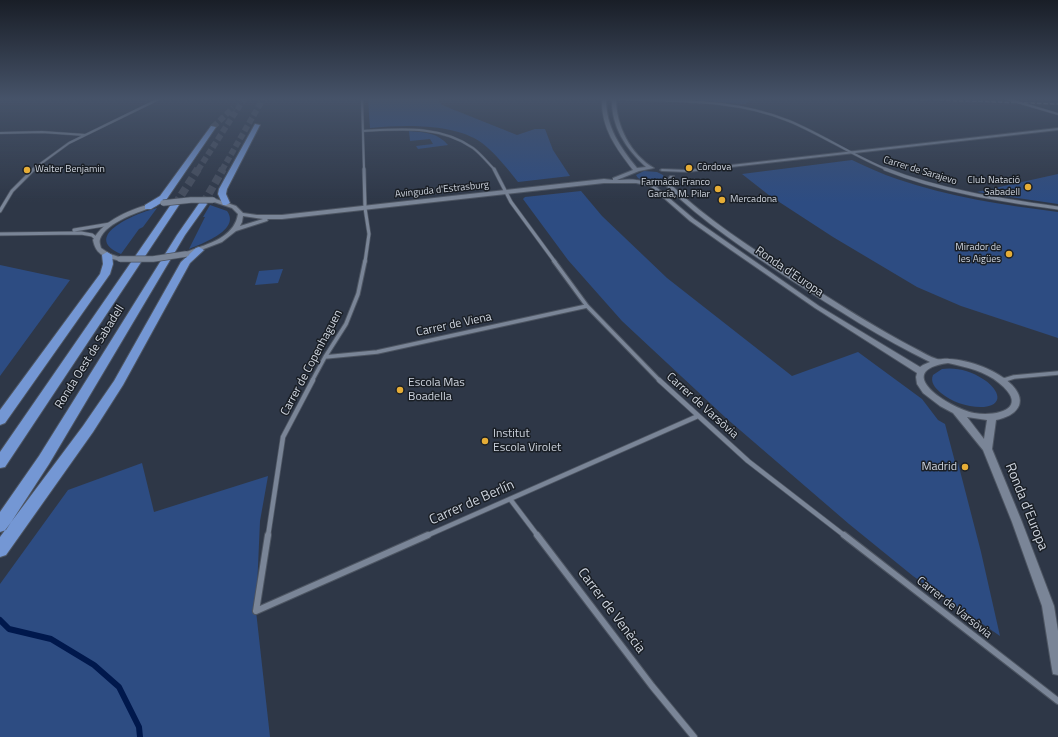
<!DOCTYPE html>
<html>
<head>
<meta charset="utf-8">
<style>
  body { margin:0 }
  canvas { display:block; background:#2e3747 }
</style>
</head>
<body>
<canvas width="1058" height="737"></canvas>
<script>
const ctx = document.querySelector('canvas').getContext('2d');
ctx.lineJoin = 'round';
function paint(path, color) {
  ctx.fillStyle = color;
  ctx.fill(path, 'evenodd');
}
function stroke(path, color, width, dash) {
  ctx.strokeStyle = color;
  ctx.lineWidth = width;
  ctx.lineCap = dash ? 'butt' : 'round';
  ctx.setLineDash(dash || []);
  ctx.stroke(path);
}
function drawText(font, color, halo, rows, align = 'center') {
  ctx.font = font + ' "Titillium Web",sans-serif';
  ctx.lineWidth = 3;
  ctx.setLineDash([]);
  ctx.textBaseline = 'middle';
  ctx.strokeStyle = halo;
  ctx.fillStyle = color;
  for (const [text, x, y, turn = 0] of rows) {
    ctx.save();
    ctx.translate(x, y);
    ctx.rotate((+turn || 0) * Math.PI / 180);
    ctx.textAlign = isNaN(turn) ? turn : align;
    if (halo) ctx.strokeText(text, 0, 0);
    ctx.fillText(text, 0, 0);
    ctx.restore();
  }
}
paint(new Path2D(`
  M368 99H438L442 105 517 135 535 129H545L553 150 570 176 518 182C507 168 496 154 482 143 454 123 403 125 370 128Z
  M672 99H752L745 104Z
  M409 131C425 132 438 133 448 145L418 149 416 146 433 144 430 139 410 141Z
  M852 160C867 167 882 174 897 179 949 197 1004 205 1058 212V338L961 306 917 287 833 237 770 196 742 174Z
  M644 171 657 172 663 175 664 178C657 184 646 182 638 178L636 175Z
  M1058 174V204L977 192Z
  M581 191 602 216 667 278 792 376 858 352 922 399 938 420 945 424 955 462 958 463 981 552 1000 636 913 576 849 524 726 418 622 321 568 260 523 199 525 197Z
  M210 205 227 211C241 230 201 244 189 249L205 217H203Z
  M157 208 143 227 139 229 121 254C79 236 139 212 157 208Z
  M0 265 70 280 0 376Z
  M283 269 278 283 255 285 259 271Z
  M942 369C956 367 971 371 983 379 995 386 1008 404 984 407 969 408 952 402 941 393 935 388 930 382 933 375Z
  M142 463 154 512 268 476 260 521 256 611 270 737H0V584L68 490Z`), '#2d4c82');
stroke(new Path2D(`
  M0 620 9 629 51 639 94 665 119 687 139 727 140 737`), '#00184c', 6);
stroke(new Path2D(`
  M213 127 233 108
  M198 170 244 99
  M222 170 263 99`), '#464e5e', 6, [6, 3]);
stroke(new Path2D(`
  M203 204 223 169
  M175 205 198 169`), '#464e5e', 8, [8, 4]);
const streetFar4 = new Path2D(`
  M362 99 364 170
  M620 99C676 101 736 99 789 121 823 135 853 156 888 170
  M1007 99 1058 114
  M363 131C401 129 440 125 473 148 481 154 488 163 495 170
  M0 133 42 132 85 135
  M32 170 69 143 159 99`);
const streetFar3 = new Path2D(`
  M364 169 365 208 369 234 365 262
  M494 169 511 202 555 262
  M885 169C940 191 1000 200 1058 208
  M0 211 12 191 34 169
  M74 230 110 224
  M0 234 81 233 92 235 97 239`);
const streetFar2 = new Path2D(`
  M554 261 587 306 660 381
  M325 357 377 352 587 306
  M312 381 325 357 346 324 358 294 365 261
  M1001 381 1014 377 1058 373`);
const streetFar1 = new Path2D(`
  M659 380 748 461 845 536
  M1001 381 1004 380
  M510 499 538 536
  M268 536 283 437 313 380
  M426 536 698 416`);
const street = new Path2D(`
  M537 535 652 686 694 737
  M844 535 1058 701
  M256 611 268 535
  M256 611 428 535`);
const secondary = new Path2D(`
  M602 99H606C606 127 620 147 637 168L646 167C626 149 611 126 612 99H616C616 126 631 155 654 168L639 171 617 180C624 180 630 179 636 180 647 181 663 189 670 176H674L673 181 669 183C707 220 752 248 796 277 836 302 875 328 918 350 924 353 930 357 937 359 940 360 945 358 949 359 970 360 997 370 1012 385 1029 403 1016 416 996 420L992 449 1022 522 1054 606 1058 631V675L1053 674 1052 669 1042 606 1012 522 983 450 953 413 940 406 923 393 917 384 916 377 917 373 815 308 731 250 690 221 650 186 636 183H604L282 219H267L268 220 267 221 236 231 222 242 188 255 186 256 183 254C187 251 192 250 197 248 215 242 235 234 238 214L232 208 211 201 210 200 213 198 236 206 243 213 257 215H282L604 179 613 180V178L633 170C616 148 601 128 602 99ZM663 185H665C703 222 747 251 791 280 836 309 881 338 930 362L923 365 920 367 819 306 694 219 656 187ZM243 216 263 219 240 226 242 222ZM948 363C966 367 985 371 999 383 1030 408 998 417 974 413 949 408 891 371 948 363ZM967 417 987 420 984 439Z
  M1058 128V130L687 172 662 171 660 170 662 169 687 170Z
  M154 203 157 205 156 206C141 211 106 222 100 239 99 242 100 244 101 248L110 254 122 258V260L120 261C106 257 96 256 93 240 104 219 132 209 154 203Z`);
const highway = new Path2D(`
  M255 124 260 125 227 189 226 194 230 203 226 205H223L218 194 219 189Z
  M211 126 216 127 166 200 151 209H145V205L160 196Z
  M200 202H206L207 204 185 235 49 464 6 530 0 532V512L39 456 177 235Z
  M172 203H175L179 205 5 467 0 468V452Z
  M199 247 204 250 190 263 123 385 93 432 6 555 0 557V537L83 426 114 381 181 262 196 248Z
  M107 252 112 255 113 264 110 274 5 423 0 425V410L100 274 103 264 102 255Z`);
stroke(streetFar4, '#4d5562', 3);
stroke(streetFar3, '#4d5562', 4.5);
stroke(streetFar2, '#4d5562', 5.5);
stroke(streetFar1, '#4d5562', 6);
stroke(street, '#4d5562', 8);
stroke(secondary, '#4d5562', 2);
stroke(highway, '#4d5562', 2);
stroke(streetFar4, '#7a8597', 2);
stroke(streetFar3, '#7a8597', 3);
stroke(streetFar2, '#7a8597', 3.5);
stroke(streetFar1, '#7a8597', 4.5);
stroke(street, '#7a8597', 6);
paint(secondary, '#7a8597');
paint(highway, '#7497d4');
stroke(new Path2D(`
  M907 99 1058 104`), '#7d8492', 1.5, [4.5, 2]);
const secondaryBridge = new Path2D(`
  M163 203 191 200H213
  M120 259H153L186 254`);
stroke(secondaryBridge, '#4d5562', 7, []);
stroke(secondaryBridge, '#7a8597', 5.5);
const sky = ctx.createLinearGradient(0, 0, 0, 202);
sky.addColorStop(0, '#191e27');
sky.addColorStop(0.49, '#465369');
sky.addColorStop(1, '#46536900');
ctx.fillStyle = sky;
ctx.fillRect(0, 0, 1058, 202);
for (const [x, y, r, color] of [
  [689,168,4,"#e6ad36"],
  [27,170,4,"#e6ad36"],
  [1028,187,4,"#e6ad36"],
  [718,189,4,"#e6ad36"],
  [722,200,4,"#e6ad36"],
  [1009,254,4,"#e6ad36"],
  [400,390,4,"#e6ad36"],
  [485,441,4,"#e6ad36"],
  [965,467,4,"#e6ad36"]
]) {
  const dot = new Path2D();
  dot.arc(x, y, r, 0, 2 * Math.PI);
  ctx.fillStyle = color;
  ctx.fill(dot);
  stroke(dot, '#1a1f26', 1.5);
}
drawText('10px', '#cdd3dd', '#1a1f26', [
  ["Còrdova",697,168],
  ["Walter Benjamin",35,170],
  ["Club Natació",1020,181,"right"],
  ["Sabadell",1020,193,"right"],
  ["Farmàcia Franco",710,183,"right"],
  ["García, M. Pilar",710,195,"right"],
  ["Mercadona",730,200],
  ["Mirador de",1001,248,"right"],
  ["les Aigües",1001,260,"right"]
], 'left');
drawText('10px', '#cdd3dd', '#1a1f26', [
  ["Carrer de Sarajevo",920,171,17],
  ["Avinguda d'Estrasburg",442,190,-6]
]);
drawText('12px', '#cdd3dd', '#1a1f26', [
  ["Ronda d'Europa",789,272,34],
  ["Carrer de Viena",454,325,-12],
  ["Ronda Oest de Sabadell",90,357,-58],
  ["Carrer de Copenhaguen",312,363,-62],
  ["Carrer de Varsòvia",702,406,42],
  ["Carrer de Varsòvia",954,608,38]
]);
drawText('12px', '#cdd3dd', '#1a1f26', [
  ["Escola Mas",408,383],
  ["Boadella",408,397],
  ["Institut",493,434],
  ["Escola Virolet",493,448],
  ["Madrid",957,467,"right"]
], 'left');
drawText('14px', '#cdd3dd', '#1a1f26', [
  ["Carrer de Berlín",472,503,-24],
  ["Ronda d'Europa",1026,507,68],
  ["Carrer de Venècia",611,611,53]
]);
</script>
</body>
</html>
